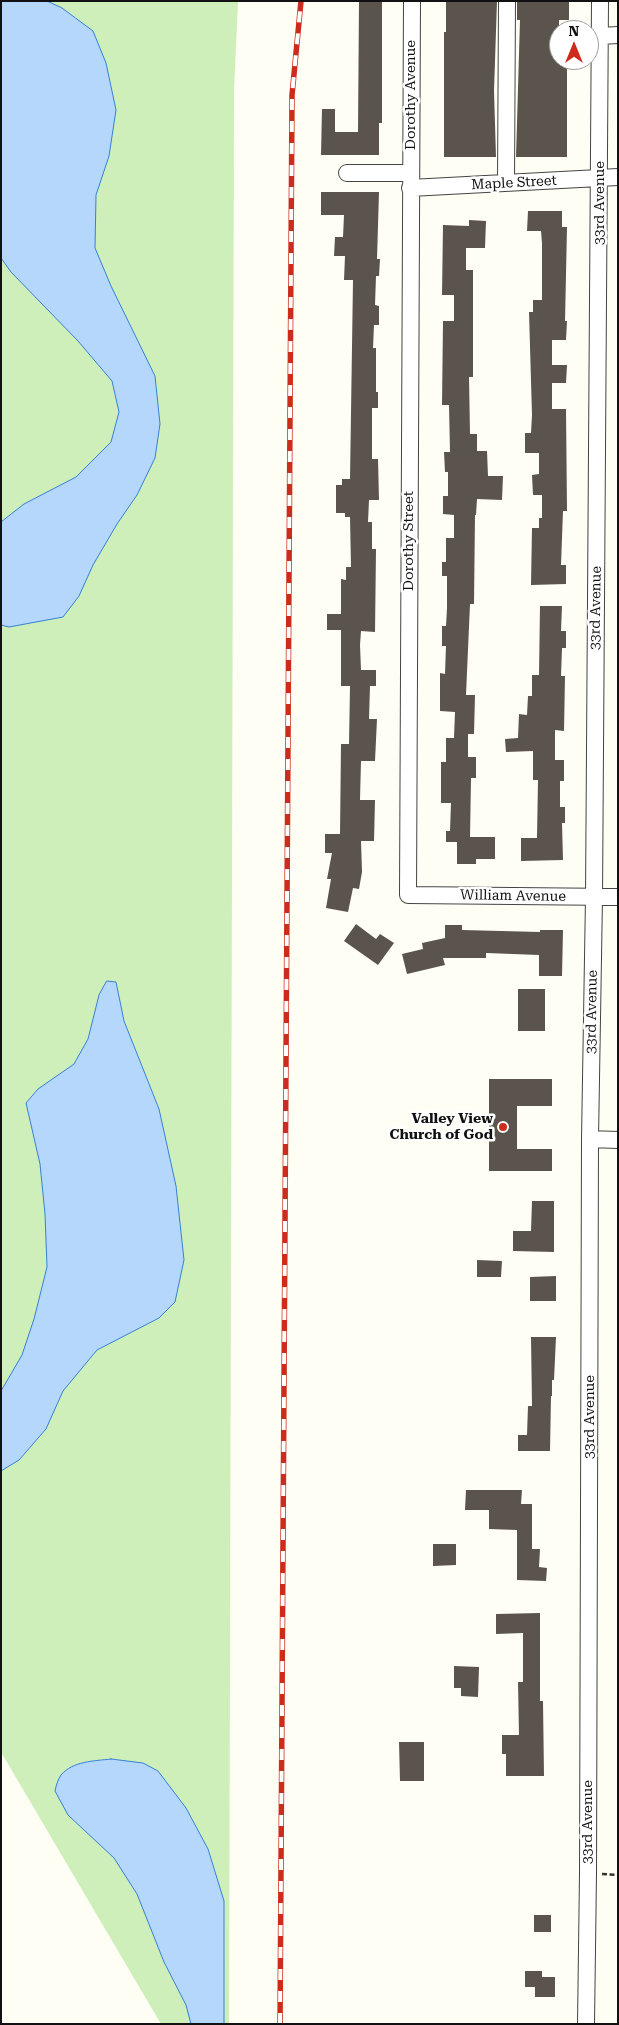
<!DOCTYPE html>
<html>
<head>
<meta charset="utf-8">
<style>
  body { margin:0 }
  #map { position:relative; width:619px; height:2025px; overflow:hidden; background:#fffef4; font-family:"Roboto Serif",serif }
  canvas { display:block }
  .frame { position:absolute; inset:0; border:2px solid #111; pointer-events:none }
  .north { position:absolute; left:549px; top:20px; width:50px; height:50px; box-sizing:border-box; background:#fff; border:1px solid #a0a0a0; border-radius:50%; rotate:0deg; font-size:14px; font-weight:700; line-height:20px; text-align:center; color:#111 }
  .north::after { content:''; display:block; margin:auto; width:18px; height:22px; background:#cd2c1c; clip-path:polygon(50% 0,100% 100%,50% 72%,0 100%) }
</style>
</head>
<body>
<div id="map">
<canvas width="619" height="2025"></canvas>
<div class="frame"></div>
<div class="north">N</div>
</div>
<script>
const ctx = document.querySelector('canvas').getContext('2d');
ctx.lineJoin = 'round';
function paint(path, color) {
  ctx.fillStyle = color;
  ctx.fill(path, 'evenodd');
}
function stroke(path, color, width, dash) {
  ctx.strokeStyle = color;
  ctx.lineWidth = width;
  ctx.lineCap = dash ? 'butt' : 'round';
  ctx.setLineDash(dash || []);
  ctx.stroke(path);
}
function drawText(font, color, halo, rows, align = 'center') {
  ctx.font = font + ' "Roboto Serif",serif';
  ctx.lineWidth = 5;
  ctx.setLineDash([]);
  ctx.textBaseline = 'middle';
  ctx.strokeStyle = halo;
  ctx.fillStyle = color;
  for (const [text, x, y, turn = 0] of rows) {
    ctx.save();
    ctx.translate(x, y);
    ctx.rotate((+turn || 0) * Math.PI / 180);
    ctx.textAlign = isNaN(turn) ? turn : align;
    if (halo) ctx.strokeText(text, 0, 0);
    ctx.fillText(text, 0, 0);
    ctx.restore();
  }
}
paint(new Path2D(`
  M1 1H238L234 90 229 2024H161L1 1752Z`), '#ceeeba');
const water = new Path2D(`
  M1 1H47L62 8 93 31 106 63 116 110 109 156 96 195 95 248 111 286 155 376 160 424 155 458 137 495 117 524 93 565 79 596 63 617 9 627 1 625V522L24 504 76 477 111 442 119 412 112 381 78 341 11 272 1 258Z
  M107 981 116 982 124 1021 159 1109 176 1186 184 1260 175 1302 159 1318 97 1350 63 1391 46 1429 19 1460 1 1471V1391L22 1355 34 1319 47 1267 45 1214 40 1164 26 1103 38 1089 74 1064 88 1039 99 995Z
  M111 1759 143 1763 158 1771 186 1808 208 1849 224 1901V2024H191L186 2005 164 1962 137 1894 114 1858 68 1815 55 1791C56 1786 58 1779 61 1775 73 1761 94 1761 111 1759Z`);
paint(water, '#b5d7fb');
stroke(water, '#3681d8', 1);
paint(new Path2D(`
  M359 1H382V123H379V155H321L322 109H335V132H358Z
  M446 1H497L494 91 496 157H444V32H446Z
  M517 1H569V20H559V63H567V157H516L520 20H517Z
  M321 192H379L377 259H380L379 276H376L375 305 379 306V325H374L373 348H376V392H378V408H372V459H378L379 500H369L368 522H372V549H376L375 632 361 631 360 645 361 670H376V686H370L369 719H377L375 761H361L360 800H375L374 841H361L362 872 359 889 353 888 348 912 326 908 331 879H327L332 853H325V834H340L341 744H349L350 686H341V630H327V614H341V579L346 580V567H351L350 517H345V513H336V485H342V479H350L353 280H344L345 256H334L335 237H343L344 215H321Z
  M528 211H562V227H567L565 321H567L566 340H552V365H567L566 383H552V409H566L567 511H563L561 565H566V584L531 585 532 528H539V518H542V495H533L532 475 539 474V453H525V433H531L532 415 529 312H533V300H542V243L541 231H527Z
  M469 220 486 221 485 248H466V270H473V377H469L470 434H477V451H487L488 476H503L502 500 477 499 476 515H475L474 604H470L466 695H475L474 734H468V757H476V778H471L470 837H495V859H476V864H457V842H446V831H450L451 803H441V762H446V738H454L455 712 440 711V673L445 674 446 646H442V626H446L447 608V576H442V562H446V538H454V515L443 514V496H448V472H445L444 452H450L449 405H442L443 321H454V295H442L443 225 469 226Z
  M540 606H562L561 631H566V648H562L561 676H565L564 731 555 730V760H564V781H560V807H565V823H562L563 860 521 861V838H537L538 780H533V751L506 752 505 739 518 738 519 714 527 715 528 696H532V675H539Z
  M356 924 376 939 380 934 394 943 378 965 344 941Z
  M445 925H462V930L540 932V930H563L562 976H539V955L486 953V958H443L445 965 407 974 402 954 423 949 422 943 445 938Z
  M518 989H545V1031H518Z
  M489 1079H552V1106H517V1149H552V1171H489Z
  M532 1201H554V1252L513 1251V1231H531Z
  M477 1260 502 1261 501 1277H477Z
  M556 1276V1301H530V1277Z
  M531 1337H556L554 1380H552V1396H551L550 1451H518V1435H527L528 1406H532Z
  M466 1490H522L521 1504H532V1549H540L539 1567 547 1568 546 1581 517 1580V1530L489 1529V1510H465Z
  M433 1544H456V1565L433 1566Z
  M540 1613V1701H543L544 1776H506V1754H502V1735H519L518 1682H523V1633L496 1634V1614Z
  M454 1666 479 1667 478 1697 461 1696V1688H454Z
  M399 1742H424V1781H400Z
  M534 1915H551V1932H534Z
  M525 1971H542V1977H555V1997H535V1987H525Z`), '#5a544c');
const minor = new Path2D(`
  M412 1 408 895 618 897
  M600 36 618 35
  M347 173H410
  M506 183 507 1
  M410 188 618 177
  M590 1139 618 1140
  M586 2024 588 1874 590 1139 594 897 600 1`);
stroke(minor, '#444', 18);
stroke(new Path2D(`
  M602 1874 618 1875`), '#333', 2.5, [5, 2.5]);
stroke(minor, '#fff', 16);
const rail = new Path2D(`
  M280 2024 292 95 301 1`);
stroke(rail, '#cd2c1c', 5.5);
stroke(rail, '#fff', 4, [11]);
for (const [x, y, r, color] of [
  [503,1127,5,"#cd2c1c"]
]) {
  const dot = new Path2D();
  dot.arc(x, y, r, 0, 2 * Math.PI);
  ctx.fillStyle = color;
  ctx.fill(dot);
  stroke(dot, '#fff', 2);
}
drawText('14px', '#111', '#fff', [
  ["Dorothy Avenue",411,95,-90],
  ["Maple Street",514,183,-3],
  ["33rd Avenue",600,203,-90],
  ["Dorothy Street",409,541,-90],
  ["33rd Avenue",596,608,-89],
  ["William Avenue",513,896,1],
  ["33rd Avenue",592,1012,-89],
  ["33rd Avenue",590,1417,-90],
  ["33rd Avenue",588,1822,-90]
]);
drawText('bold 14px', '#111', '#fff', [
  ["Valley View",493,1119],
  ["Church of God",493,1135]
], 'right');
</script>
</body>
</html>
